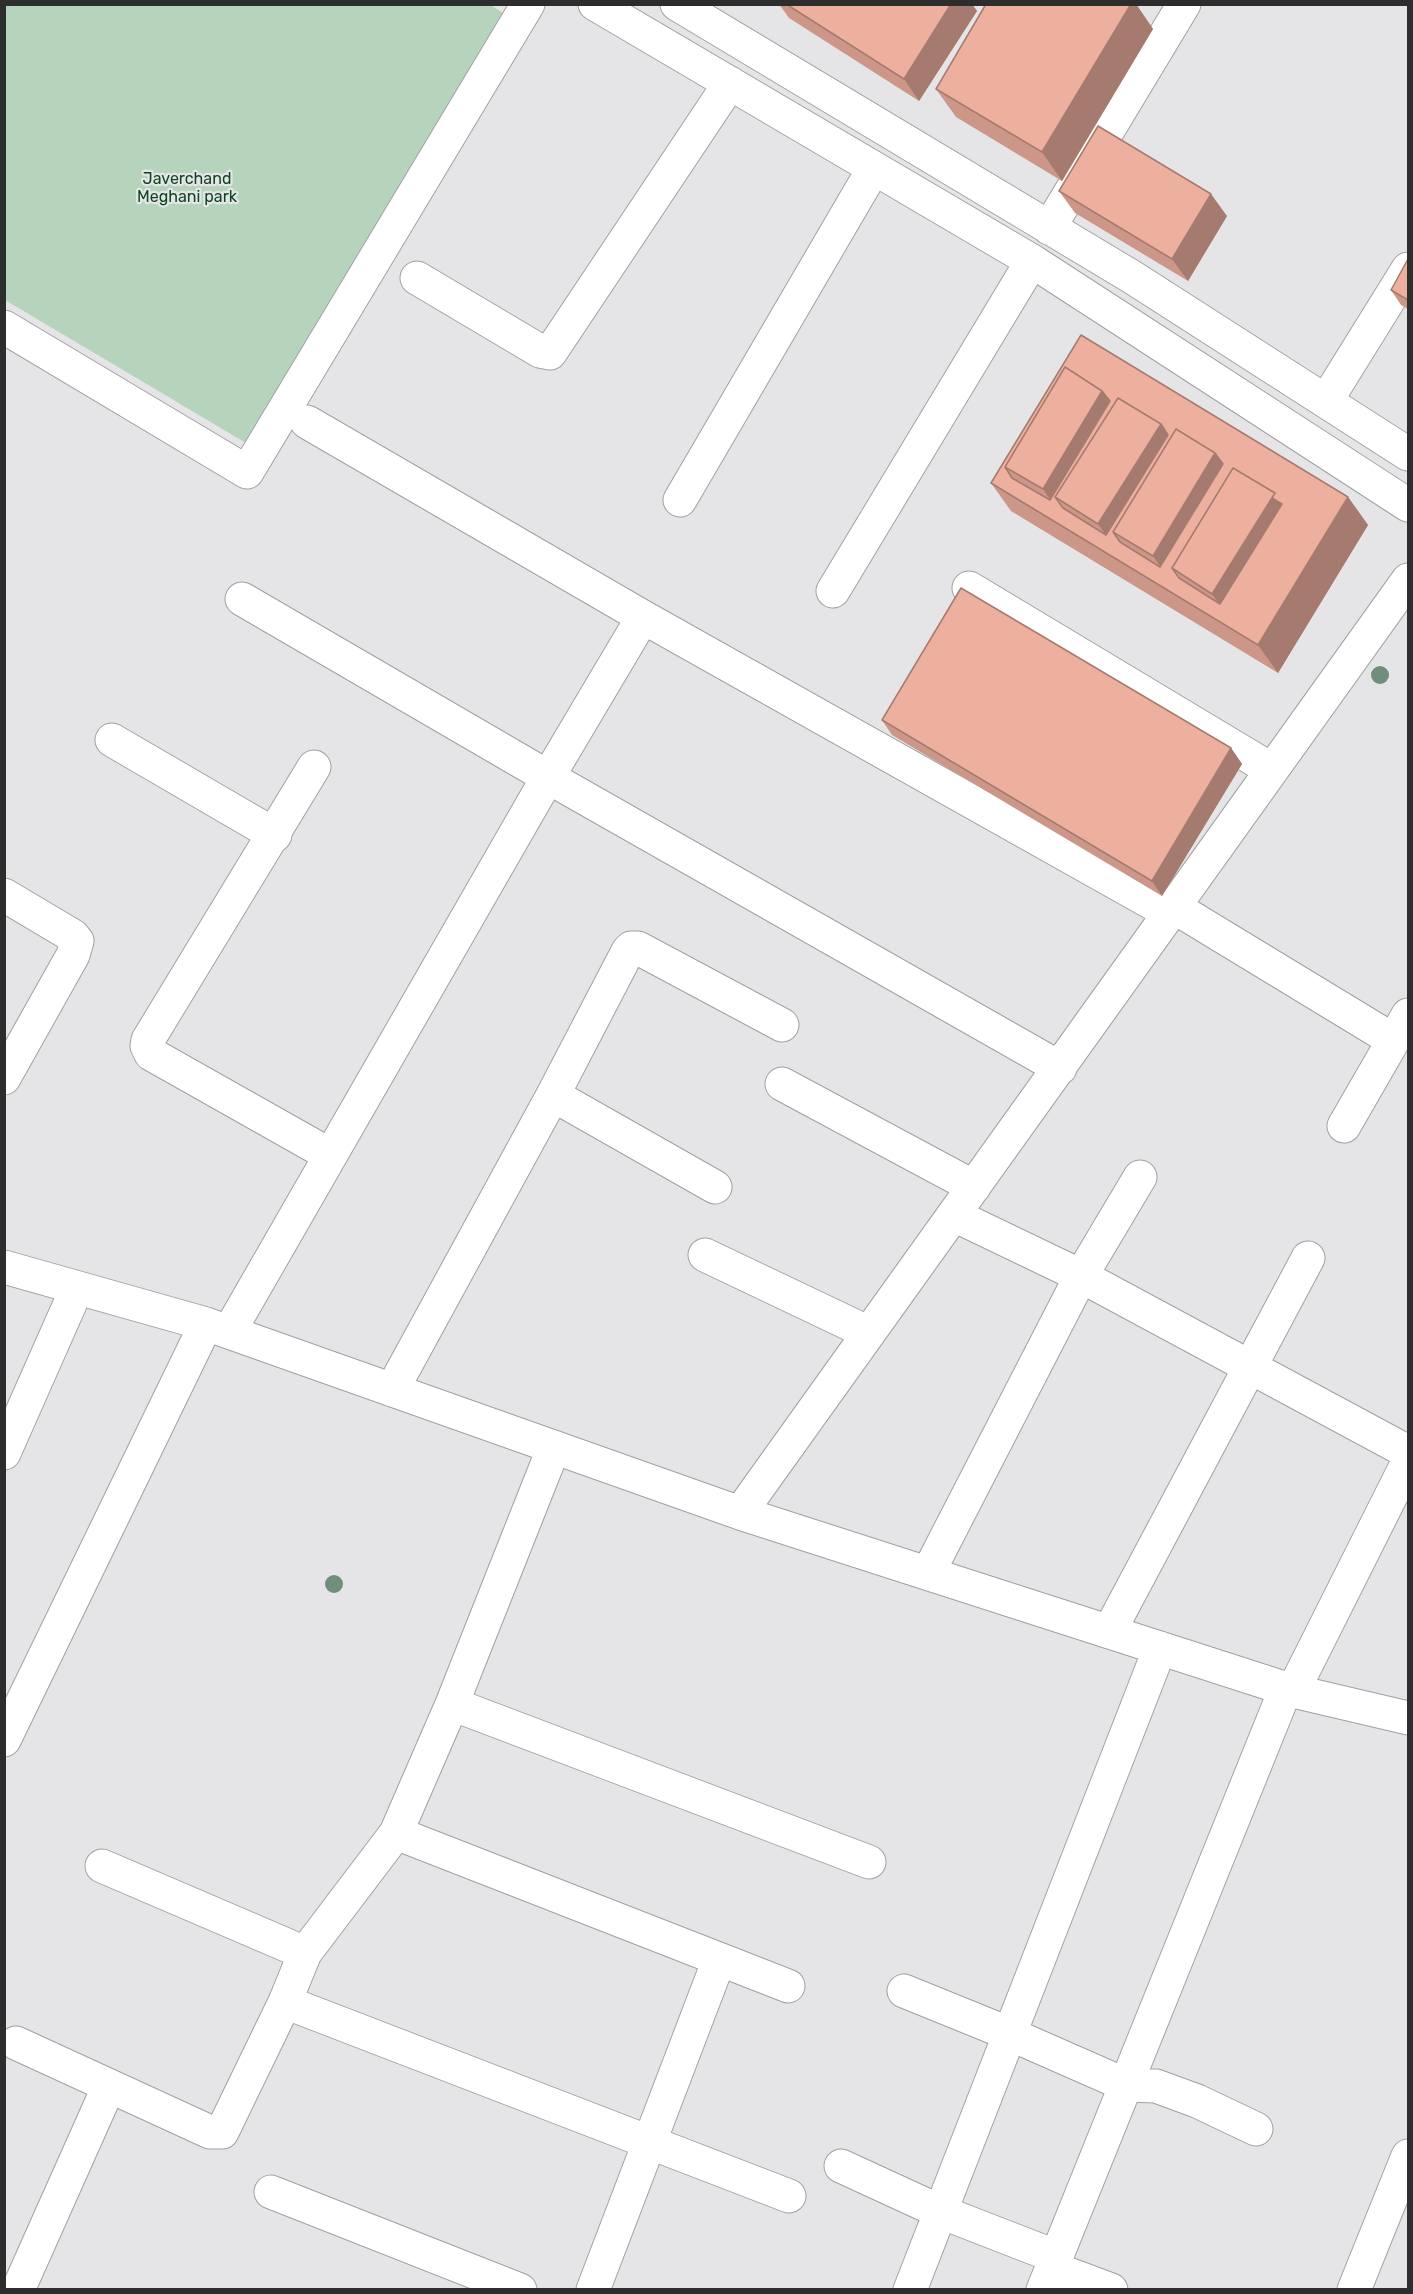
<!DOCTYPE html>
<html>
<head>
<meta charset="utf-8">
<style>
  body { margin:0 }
  #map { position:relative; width:1413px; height:2294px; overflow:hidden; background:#e5e5e7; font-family:Rubik,sans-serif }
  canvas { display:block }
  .frame { position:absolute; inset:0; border:6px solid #2d2d2e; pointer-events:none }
</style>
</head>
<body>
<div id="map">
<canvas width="1413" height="2294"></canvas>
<div class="frame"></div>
</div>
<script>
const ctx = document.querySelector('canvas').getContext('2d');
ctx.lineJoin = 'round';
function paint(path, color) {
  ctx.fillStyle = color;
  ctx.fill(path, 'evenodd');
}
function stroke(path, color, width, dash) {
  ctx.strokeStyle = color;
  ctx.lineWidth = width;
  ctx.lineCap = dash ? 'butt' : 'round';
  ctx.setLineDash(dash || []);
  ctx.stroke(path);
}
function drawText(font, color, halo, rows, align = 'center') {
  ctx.font = font + ' Rubik,sans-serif';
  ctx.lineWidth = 4.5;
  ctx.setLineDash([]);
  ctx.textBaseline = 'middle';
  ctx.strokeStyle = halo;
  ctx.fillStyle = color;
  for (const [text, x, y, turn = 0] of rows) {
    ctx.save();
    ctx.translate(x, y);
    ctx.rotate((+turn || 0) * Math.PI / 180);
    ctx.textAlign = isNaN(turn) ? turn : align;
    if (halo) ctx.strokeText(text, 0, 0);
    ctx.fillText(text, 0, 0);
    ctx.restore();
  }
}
paint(new Path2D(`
  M489 4 503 13 246 443 5 300V5Z`), '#b6d4bb');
const minor = new Path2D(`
  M595 4 1032 261 1408 505
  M677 4 1132 277 1408 454
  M1049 228 1184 4
  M417 278 540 351 550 353 730 83
  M4 327 247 472 528 4
  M1326 401 1408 269
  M307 422 643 617 1170 913
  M680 500 874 168
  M969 588 1272 770
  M833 591 1032 261
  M242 599 548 777 1060 1068
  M112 740 275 835
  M314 767 148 1040 147 1046 151 1054 330 1155
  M4 895 73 936 77 941 73 955 4 1078
  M1174 907 1393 1040
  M782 1084 974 1187
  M553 1095 715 1187
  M1344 1126 1408 1015
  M954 1215 1081 1276 1408 1452
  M705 1255 869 1333
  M4 1267 206 1324 740 1513 1293 1691 1408 1718
  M229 1332 548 777 643 617
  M392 1390 553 1095 628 951 631 948H638L782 1025
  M4 1453 77 1288
  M740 1513 1408 580
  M928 1573 1081 1276 1140 1177
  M1109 1632 1308 1258
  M1293 1691 1408 1462
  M452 1704 869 1862
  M4 1740 206 1324
  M396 1833 788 1986
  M102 1866 305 1953
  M904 1991 1010 2034 1126 2085 1156 2086 1197 2101 1256 2129
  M285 2002 789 2196
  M16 2043 210 2132H222L285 2002 305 1953 396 1833 452 1704 554 1447
  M841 2166 941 2212 1057 2257
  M271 2192 520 2290
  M1052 2268 1111 2290
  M18 2290 109 2086
  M593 2290 719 1960
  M910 2290 1160 1648
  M1043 2290 1286 1688
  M1354 2290 1408 2156`);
stroke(minor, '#a1a1a3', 35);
stroke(minor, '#fff', 33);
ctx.fillStyle = '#6f8e7b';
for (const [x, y] of [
  [1380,675],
  [334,1584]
]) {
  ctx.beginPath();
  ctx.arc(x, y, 9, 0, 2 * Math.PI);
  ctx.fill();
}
paint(new Path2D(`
  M779 4H972L977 11 919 101 789 18Z
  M986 4H1136L1153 29 1062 181 956 117 936 89Z
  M1059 191 1227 216 1188 281 1075 213Z
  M1408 259V309L1401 305 1391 290Z
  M1081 335 1348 497 1368 525 1278 673 1011 511 991 483Z
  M882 720 1231 748 1242 764 1162 896 892 735Z`), '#cc9789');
paint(new Path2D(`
  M951 4H972L977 11 919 101 904 79Z
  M1131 4H1136L1153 29 1062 181 1042 152Z
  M1211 194 1227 216 1188 281 1172 259Z
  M1102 391 1120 416 1055 497 1070 529 1043 489Z
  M1161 424 1178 448 1113 532 1126 563 1098 524Z
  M1215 453 1237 484 1172 568 1180 595 1153 556Z
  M1275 493 1302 533 1240 633 1212 594Z
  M1348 497 1368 525 1278 673 1258 645Z
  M1231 748 1242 764 1162 896 1152 881Z`), '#a67b6f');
const building = new Path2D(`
  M786 4H951L904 79Z
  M986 4H1131L1042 152 936 89Z
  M1098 126 1211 194 1172 259 1059 191Z
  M1408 259V300L1391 290Z
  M1081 335 1348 497 1258 645 991 483ZM1065 367 1102 391 1110 401 1050 500 1012 478 1005 467ZM1118 398 1161 424 1168 435 1106 535 1063 508 1055 497ZM1176 429 1215 453 1223 464 1160 567 1120 542 1113 532ZM1233 468 1275 493 1272 498 1282 504 1220 604 1179 578 1172 568Z
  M1065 367 1102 391 1043 489 1005 467Z
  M1118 398 1161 424 1098 524 1055 497Z
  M1176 429 1215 453 1153 556 1113 532Z
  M1233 468 1275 493 1212 594 1172 568Z
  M961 588 1231 748 1152 881 882 720Z`);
paint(building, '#edb09f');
stroke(building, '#a67b6f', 1.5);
drawText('16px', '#0e4622', '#e5e5e7', [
  ["Javerchand",187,179],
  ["Meghani park",187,197]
]);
</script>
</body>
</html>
